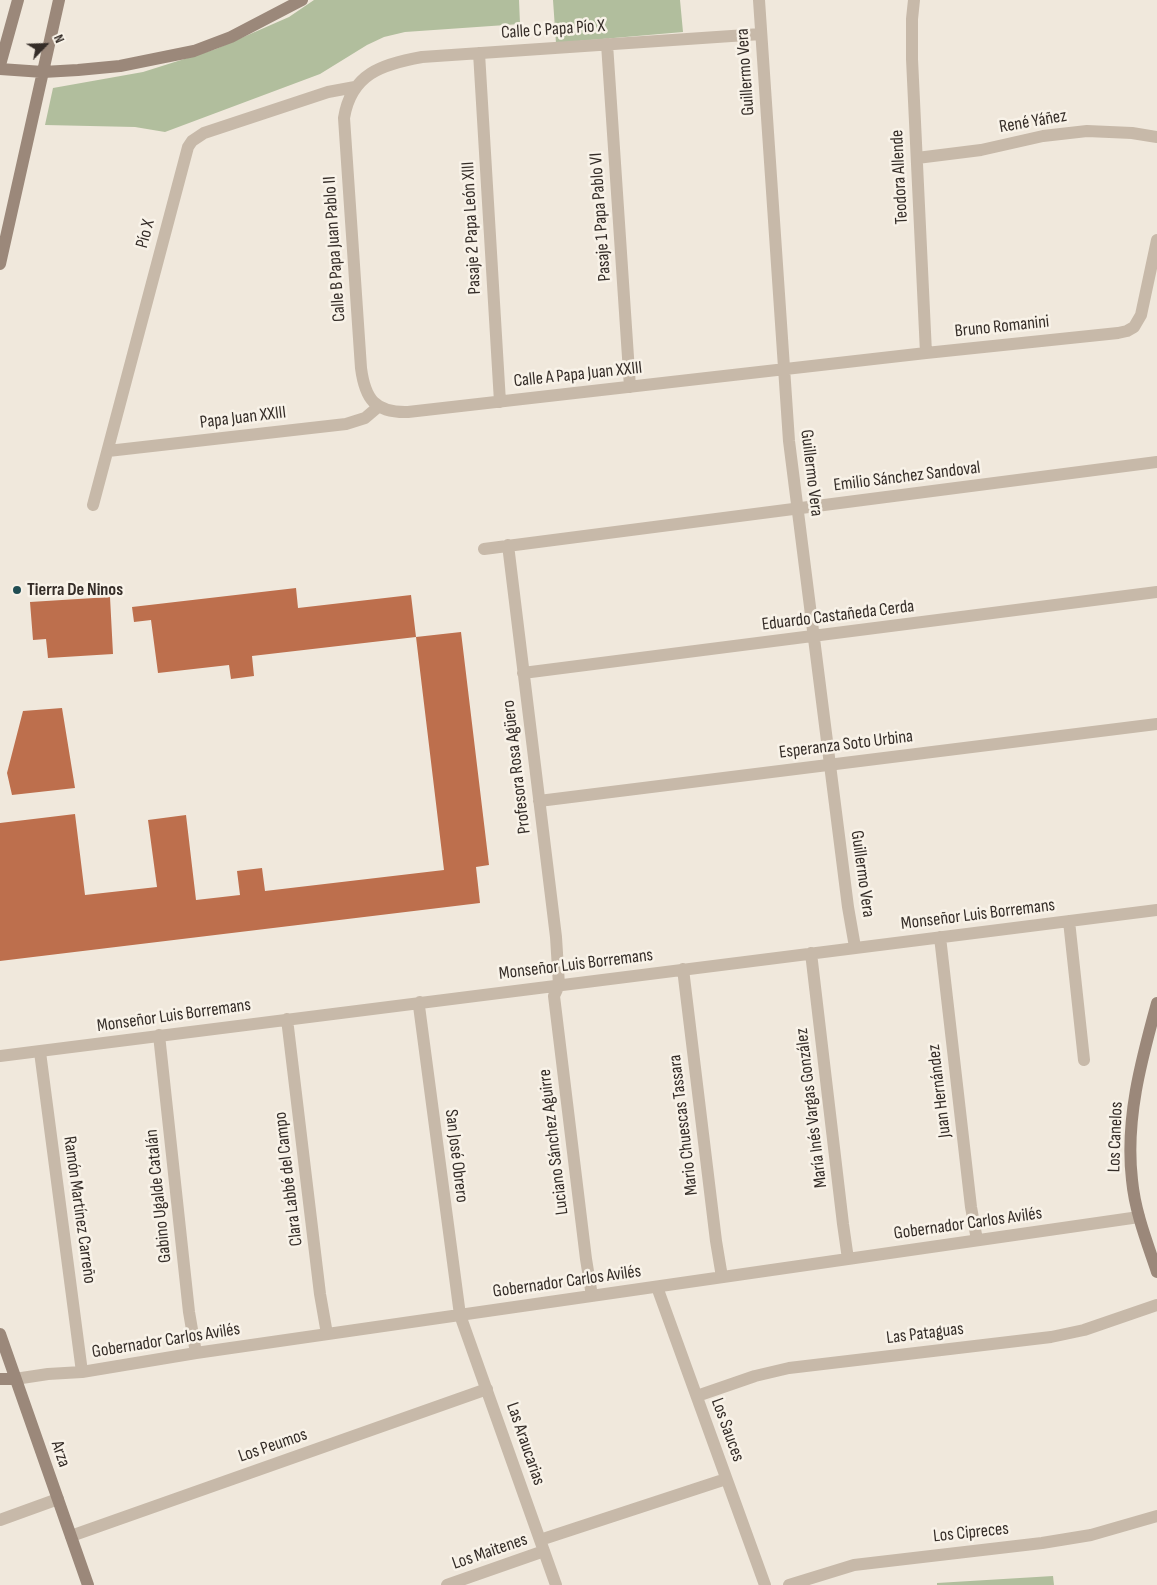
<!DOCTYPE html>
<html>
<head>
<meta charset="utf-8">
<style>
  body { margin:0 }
  #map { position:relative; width:1157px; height:1585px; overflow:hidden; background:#f0e8dc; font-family:"Sofia Sans Condensed",sans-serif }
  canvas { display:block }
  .north { position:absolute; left:20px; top:20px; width:50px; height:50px; -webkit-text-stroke:4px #f8f2e8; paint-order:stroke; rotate:66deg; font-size:14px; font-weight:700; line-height:20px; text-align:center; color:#352d28 }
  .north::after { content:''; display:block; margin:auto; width:18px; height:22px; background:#352d28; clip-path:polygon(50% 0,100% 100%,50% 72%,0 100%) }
</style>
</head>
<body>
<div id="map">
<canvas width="1157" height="1585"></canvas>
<div class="north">N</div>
</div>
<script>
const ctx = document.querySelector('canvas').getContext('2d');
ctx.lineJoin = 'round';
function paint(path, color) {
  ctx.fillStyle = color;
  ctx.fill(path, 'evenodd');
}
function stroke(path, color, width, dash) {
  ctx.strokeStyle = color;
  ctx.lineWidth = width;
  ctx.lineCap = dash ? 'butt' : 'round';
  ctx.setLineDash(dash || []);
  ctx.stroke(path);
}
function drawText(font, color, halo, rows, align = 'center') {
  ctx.font = font + ' "Sofia Sans Condensed",sans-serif';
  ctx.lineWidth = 5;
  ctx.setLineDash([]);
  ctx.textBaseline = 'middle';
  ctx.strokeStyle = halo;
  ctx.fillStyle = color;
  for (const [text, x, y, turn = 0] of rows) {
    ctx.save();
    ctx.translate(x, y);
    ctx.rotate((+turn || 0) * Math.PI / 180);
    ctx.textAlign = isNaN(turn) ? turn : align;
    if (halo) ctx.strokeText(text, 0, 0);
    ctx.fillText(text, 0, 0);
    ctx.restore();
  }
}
paint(new Path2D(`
  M314 0H519L520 24 405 32 384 37 367 45 320 74 165 132 135 127 45 125 53 88 143 72 216 49 289 17Z
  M553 0H680L683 32 556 43Z
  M1053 1576 1054 1585H937V1583Z`), '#b1be9d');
paint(new Path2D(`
  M296 588 298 608 411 595 416 637 252 656 254 676 231 679 229 665 158 673 151 620 134 622 132 607Z
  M110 597 113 654 48 658 46 639 33 640 30 602Z
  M461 632 489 865 476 867 480 903 0 961V823L75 814 85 895 157 887 148 820 186 815 196 900 240 895 237 871 262 868 265 891 444 870 416 637Z
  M62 708 75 788 12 795 7 773 23 711Z`), '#bd6f4d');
stroke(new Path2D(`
  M759 0 789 441 848 907 855 947
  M914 0 912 19V59L926 353
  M761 34 422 57C382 64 351 74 344 118L361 368C365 399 375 413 408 412L926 353 1118 333 1127 331 1134 327 1141 315 1157 240
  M607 44 630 387
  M479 53 500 402
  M917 158 981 150 1043 136 1087 131 1132 133 1157 137
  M108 451 346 424 365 418 378 407
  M93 505 188 147 192 141 204 133 328 92 355 87
  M508 545 556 937 559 985 554 996 586 1259 592 1296
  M484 549 1157 462
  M523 673 1157 592
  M539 801 1157 724
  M1069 921 1084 1060
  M940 937 971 1207 977 1240
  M811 953 843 1224 848 1259
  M683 969 716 1241 722 1277
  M420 1002 419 1006 460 1315 556 1585
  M287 1019 320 1294 327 1334
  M159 1035 189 1312 196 1353
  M40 1052 82 1372
  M0 1056 1157 910
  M657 1287 765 1585
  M15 1379 48 1374 82 1372 196 1353 1139 1217
  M697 1396 755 1376 789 1368 1051 1337 1084 1330 1157 1305
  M0 1520 58 1499
  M71 1536 487 1389
  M540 1540 726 1479
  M447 1585 544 1551
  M789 1585 854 1565 1042 1543 1091 1535 1157 1516`), '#c7b9a9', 12);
stroke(new Path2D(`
  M0 65 18 0
  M0 69 43 72 78 70 120 66 194 51 231 37 302 0
  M0 264 59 0
  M1157 1003C1141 1061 1125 1120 1132 1180 1135 1212 1147 1242 1157 1272
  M0 1334 88 1585
  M0 1379H15`), '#9b887a', 12);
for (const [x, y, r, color] of [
  [17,590,5,"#214d53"]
]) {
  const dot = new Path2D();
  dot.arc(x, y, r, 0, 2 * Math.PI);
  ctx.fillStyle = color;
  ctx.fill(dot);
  stroke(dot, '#f8f2e8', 2);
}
drawText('18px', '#352d28', '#f8f2e8', [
  ["Calle C Papa Pío X",553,30,-4],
  ["Guillermo Vera",746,72,-94],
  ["René Yáñez",1033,122,-10],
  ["Teodora Allende",900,177,-93],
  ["Pasaje 1 Papa Pablo VI",601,217,-94],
  ["Pasaje 2 Papa León XIII",472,228,-93],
  ["Pío X",146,234,-75],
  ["Calle B Papa Juan Pablo II",335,249,-94],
  ["Bruno Romanini",1002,327,-6],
  ["Calle A Papa Juan XXIII",578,375,-6],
  ["Papa Juan XXIII",243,418,-7],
  ["Guillermo Vera",811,473,83],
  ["Emilio Sánchez Sandoval",907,477,-7],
  ["Eduardo Castañeda Cerda",838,616,-7],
  ["Esperanza Soto Urbina",846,745,-7],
  ["Profesora Rosa Agüero",517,767,-97],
  ["Guillermo Vera",862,874,82],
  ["Monseñor Luis Borremans",978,915,-7],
  ["Monseñor Luis Borremans",576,965,-7],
  ["Monseñor Luis Borremans",174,1016,-8],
  ["Juan Hernández",940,1091,-97],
  ["María Inés Vargas González",812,1108,-97],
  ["Mario Chuescas Tassara",684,1125,-97],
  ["Los Canelos",1116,1137,-88],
  ["Luciano Sánchez Aguirre",554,1142,-97],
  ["San José Obrero",456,1156,83],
  ["Clara Labbé del Campo",289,1179,-97],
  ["Gabino Ugalde Catalán",159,1196,-96],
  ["Ramón Martínez Carreño",79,1210,82],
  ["Gobernador Carlos Avilés",968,1224,-8],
  ["Gobernador Carlos Avilés",567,1282,-8],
  ["Las Pataguas",925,1334,-7],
  ["Gobernador Carlos Avilés",166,1341,-9],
  ["Los Sauces",727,1430,70],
  ["Las Araucarias",525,1444,71],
  ["Los Peumos",273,1446,-19],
  ["Arza",60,1454,71],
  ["Los Cipreces",971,1533,-6],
  ["Los Maitenes",490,1552,-19]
]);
drawText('bold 18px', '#352d28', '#f8f2e8', [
  ["Tierra De Ninos",27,590]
], 'left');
</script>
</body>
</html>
